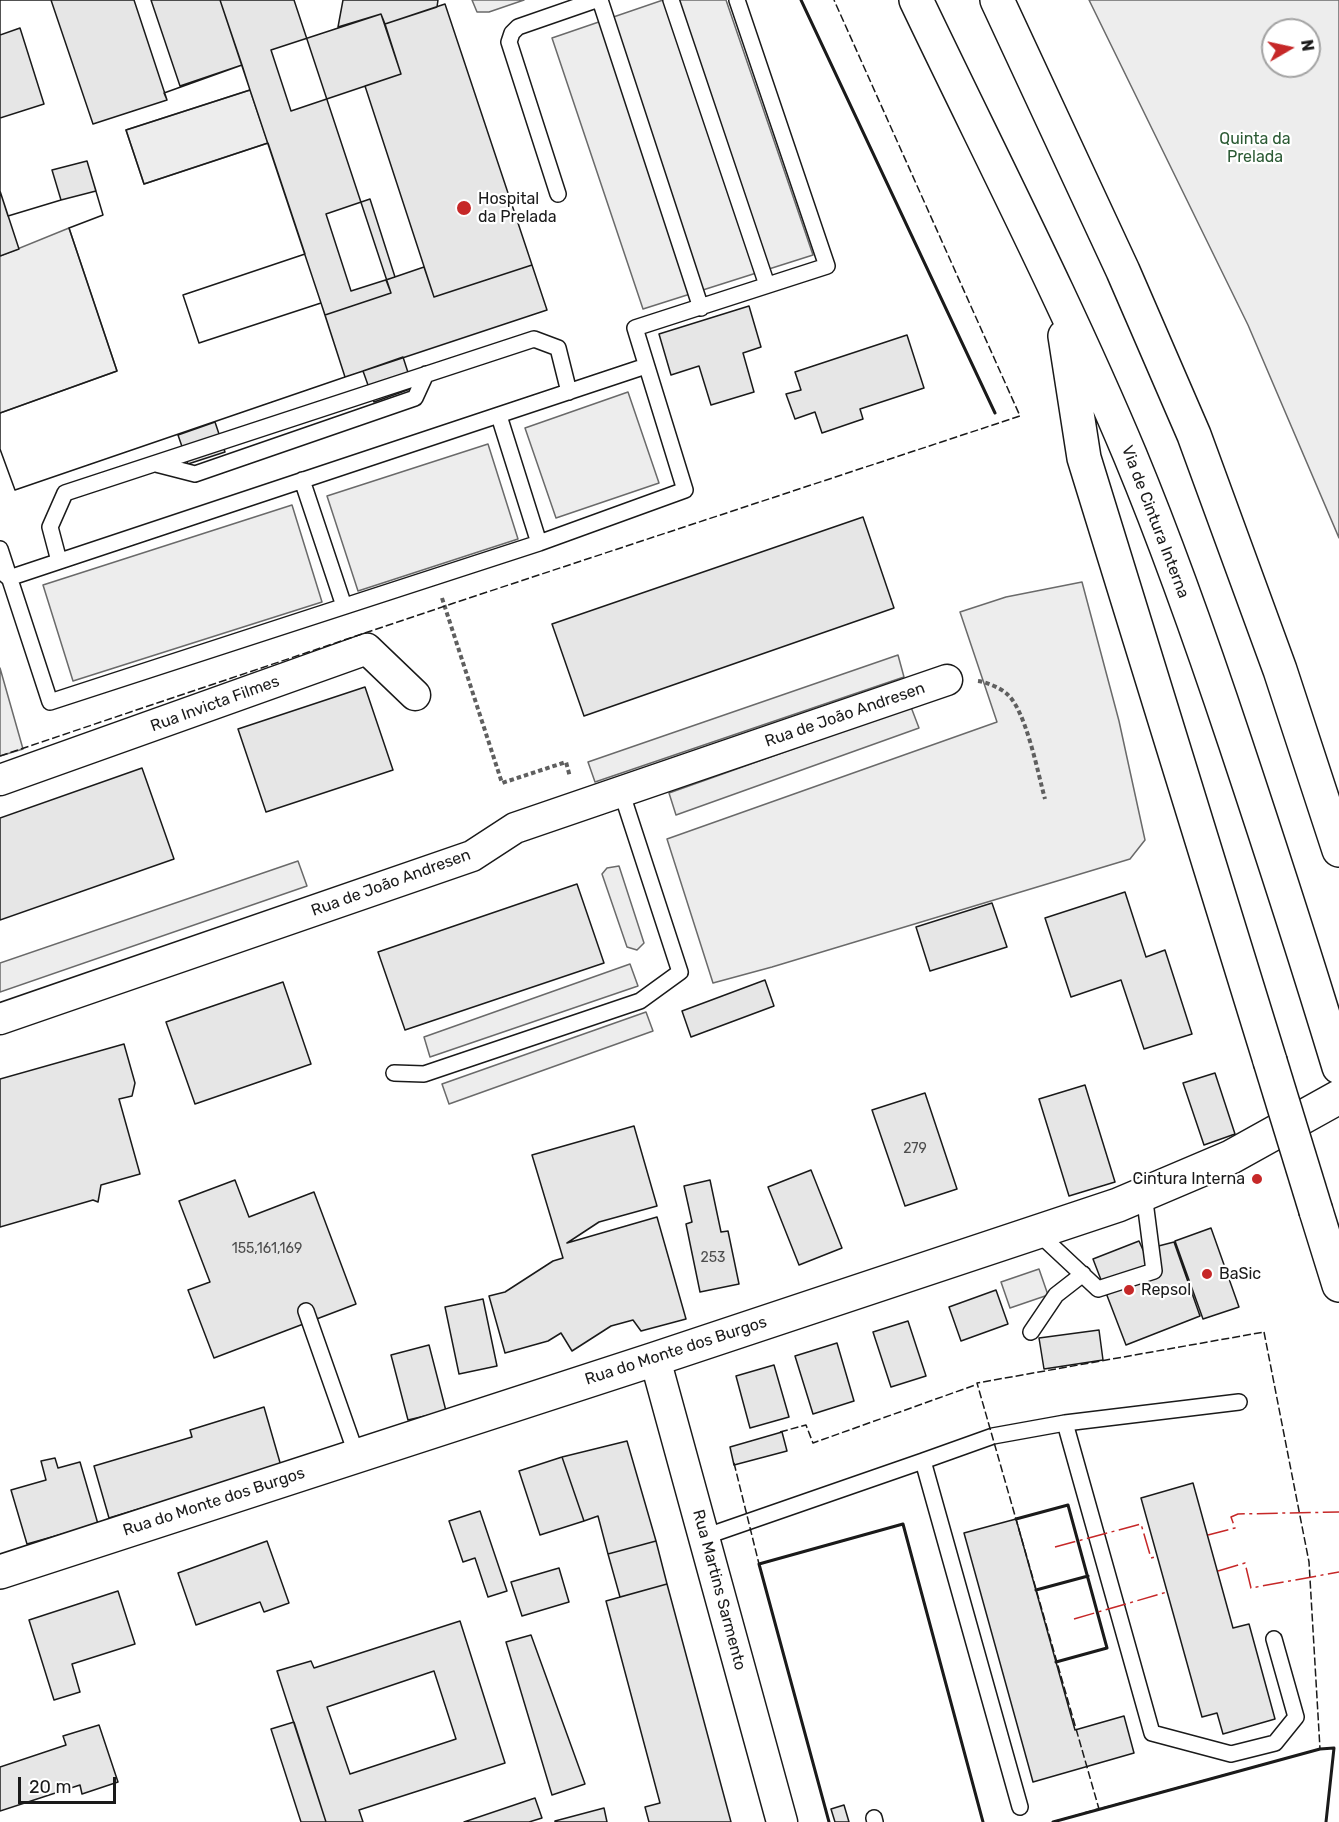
<!DOCTYPE html>
<html>
<head>
<meta charset="utf-8">
<style>
  body { margin:0 }
  #map { position:relative; width:1339px; height:1822px; overflow:hidden; background:#fff; font-family:Rubik,sans-serif }
  canvas { display:block }
  .north { position:absolute; left:1261px; top:18px; width:60px; height:60px; box-sizing:border-box; background:#fff; border:2px solid #a3a3a3; border-radius:50%; rotate:81deg; font-size:16px; font-weight:700; line-height:24px; text-align:center; color:#1a1a1a }
  .north::after { content:''; display:block; margin:auto; width:21px; height:27px; background:#c62828; clip-path:polygon(50% 0,100% 100%,50% 72%,0 100%) }
  .scale { position:absolute; left:18px; top:1777px; width:98px; height:27px; box-sizing:border-box; border:3px solid #1a1a1a; border-top:0; padding-left:8px; font-size:18px; line-height:21px; white-space:nowrap; color:#1a1a1a; -webkit-text-stroke:4px #fff; paint-order:stroke }
</style>
</head>
<body>
<div id="map">
<canvas width="1339" height="1822"></canvas>
<div class="north">N</div>
<div class="scale">20 m</div>
</div>
<script>
const ctx = document.querySelector('canvas').getContext('2d');
ctx.lineJoin = 'round';
function paint(path, color) {
  ctx.fillStyle = color;
  ctx.fill(path, 'evenodd');
}
function stroke(path, color, width, dash) {
  ctx.strokeStyle = color;
  ctx.lineWidth = width;
  ctx.lineCap = dash ? 'butt' : 'round';
  ctx.setLineDash(dash || []);
  ctx.stroke(path);
}
function drawText(font, color, halo, rows, align = 'center') {
  ctx.font = font + ' Rubik,sans-serif';
  ctx.lineWidth = 4.5;
  ctx.setLineDash([]);
  ctx.textBaseline = 'middle';
  ctx.strokeStyle = halo;
  ctx.fillStyle = color;
  for (const [text, x, y, turn = 0] of rows) {
    ctx.save();
    ctx.translate(x, y);
    ctx.rotate((+turn || 0) * Math.PI / 180);
    ctx.textAlign = isNaN(turn) ? turn : align;
    if (halo) ctx.strokeText(text, 0, 0);
    ctx.fillText(text, 0, 0);
    ctx.restore();
  }
}
const built = new Path2D(`
  M472 0H524L489 12H477Z
  M663 0H726L813 255 643 309 552 38Z
  M1089 0H1339V538L1248 325ZM1273 30H1309V66H1273Z
  M250 90 268 143 144 184 126 130Z
  M69 228 117 371 0 413V256Z
  M628 392 659 483 556 518 525 428Z
  M488 444 518 539 358 591 327 496Z
  M292 505 322 602 73 681 43 585Z
  M1082 582 1119 721 1145 840 1130 859 772 967 713 983 667 839 997 722 960 612 1006 597Z
  M898 655 904 677 595 782 588 762Z
  M0 668 23 749 0 756Z
  M911 707 919 728 676 815 669 793Z
  M298 861 307 886 0 992V963Z
  M619 866 644 943 637 950 627 947 602 874 607 868Z
  M630 964 638 986 430 1057 424 1037Z
  M646 1012 653 1031 449 1104 442 1084Z
  M1039 1269 1048 1295 1010 1308 1001 1282Z`);
paint(built, '#ededed');
stroke(built, '#6a6a6a', 1.5);
const building = new Path2D(`
  M0 0H51L93 124 167 100 164 93 242 65 250 90 126 130 144 184 268 143 305 254 183 295 199 343 321 303 345 377 15 490 0 449V413L117 371 69 228 103 215 87 161 52 170 61 200 8 216 0 191V118L44 104 20 28 0 35Z
  M0 0H51L93 124 167 100 164 93 242 65 250 90 126 130 144 184 268 143 305 254 183 295 199 343 321 303 345 377 15 490 0 449V413L117 371 69 228 103 215 87 161 52 170 61 200 8 216 0 191Z
  M51 0H134L167 100 93 124Z
  M151 0H220L242 65 180 86Z
  M220 0H294L391 293 325 315Z
  M343 0H438L437 7 385 24 381 14 338 27Z
  M445 4 532 265 434 297 365 86 401 74 385 24Z
  M381 14 401 74 291 111 271 50Z
  M87 161 96 191 61 200 52 170Z
  M0 191 19 249 0 256Z
  M370 199 395 277 351 291 326 214Z
  M532 265 547 310 345 377 325 315 391 293 386 280 424 267 434 297Z
  M749 306 761 347 743 353 754 392 711 405 699 366 671 375 659 334Z
  M907 335 924 388 860 409 863 419 822 433 815 412 795 419 786 394 801 390 795 372Z
  M403 357 413 388 374 402 363 371Z
  M215 422 225 452 188 464 178 435Z
  M863 517 894 608 584 716 552 624Z
  M365 687 393 770 266 812 238 729Z
  M142 768 174 859 0 920V818Z
  M577 884 604 963 405 1030 378 952Z
  M1125 892 1146 957 1165 950 1192 1034 1144 1049 1121 980 1071 997 1045 918Z
  M992 903 1007 947 930 971 916 927Z
  M765 980 774 1006 691 1037 682 1011Z
  M283 982 311 1064 195 1104 166 1022Z
  M124 1044 135 1083 132 1096 119 1099 140 1174 101 1185 98 1202 93 1200 0 1227V1079Z
  M1215 1073 1235 1134 1204 1145 1183 1083Z
  M1085 1085 1115 1182 1069 1196 1039 1099Z
  M925 1093 957 1189 905 1206 872 1110Z
  M634 1126 657 1206 599 1222 567 1243 657 1217 686 1319 641 1331 633 1320 611 1326 572 1351 561 1333 548 1341 505 1353 489 1296 505 1292 553 1261 563 1258 532 1155Z
  M811 1170 842 1248 799 1265 768 1187Z
  M235 1180 249 1217 314 1192 356 1304 214 1358 188 1290 210 1282 179 1201Z
  M710 1180 721 1232 728 1231 739 1284 700 1292 686 1224 692 1222 684 1186Z
  M1211 1228 1239 1307 1203 1319 1175 1241Z
  M1139 1241 1143 1250 1174 1242 1200 1316 1126 1345 1093 1259Z
  M996 1290 1008 1324 961 1341 949 1307Z
  M483 1299 497 1366 459 1374 445 1307Z
  M908 1321 926 1376 891 1387 873 1332Z
  M1099 1330 1103 1360 1044 1369 1039 1338Z
  M837 1343 854 1401 813 1414 795 1356Z
  M429 1345 446 1411 408 1420 391 1355Z
  M774 1365 789 1417 750 1428 736 1376Z
  M264 1407 281 1466 109 1518 94 1466 192 1437 190 1430Z
  M782 1432 787 1451 734 1465 730 1447Z
  M627 1441 656 1541 608 1554 598 1516 584 1521 562 1457Z
  M562 1457 584 1521 540 1535 519 1471Z
  M55 1458 58 1468 80 1462 98 1524 27 1544 11 1490 46 1480 41 1461Z
  M1193 1483 1233 1628 1249 1624 1275 1719 1223 1734 1217 1713 1202 1717 1141 1498Z
  M480 1511 507 1591 488 1597 475 1558 463 1562 449 1521Z
  M1016 1519 1075 1730 1124 1716 1134 1753 1033 1782 964 1533Z
  M267 1541 289 1603 264 1612 260 1602 196 1625 178 1573Z
  M656 1541 667 1584 620 1597 608 1554Z
  M559 1568 569 1602 522 1616 511 1582Z
  M667 1584 731 1822H649L645 1807 660 1803 606 1601Z
  M118 1591 135 1644 72 1664 80 1692 54 1700 29 1620Z
  M460 1621 505 1763 359 1810 363 1822H326L277 1671 311 1661 314 1668ZM434 1671 456 1739 350 1774 327 1707Z
  M531 1635 585 1784 552 1795 506 1642Z
  M294 1722 326 1822H301L271 1729Z
  M99 1725 118 1782 82 1794 80 1785 0 1811V1767L66 1745 63 1736Z
  M535 1798 542 1818 529 1822H464Z
  M844 1805 849 1822H835L831 1809Z
  M604 1808 607 1822H555V1821Z`);
paint(building, '#e6e6e6');
stroke(building, '#1a1a1a', 1.5);
const lane = new Path2D(`
  M600 0 701 308
  M671 0 767 285
  M558 194 509 42 512 33 518 27 596 0
  M499 416 539 543
  M156 464 195 474 415 398 426 374
  M302 480 344 606
  M0 549 50 702 539 543 685 490 635 328 827 266 737 0
  M59 561 50 527 65 493 534 339 558 348 569 392
  M3 573 9 578 646 366
  M394 1073 424 1074 640 1001 680 972 621 791
  M1037 1232 1098 1289 1154 1271 1144 1194
  M306 1311 357 1456
  M1031 1332 1056 1295 1083 1274
  M1065 1423 1152 1733 1231 1754 1275 1743 1296 1717 1274 1639
  M923 1461 993 1436 1065 1423 1239 1402
  M704 1537 923 1461 1020 1807
  M874 1818 875 1822`);
const street = new Path2D(`
  M0 780 367 649 415 695
  M0 1019 472 856 515 828 947 680
  M655 1359 782 1822`);
const secondary = new Path2D(`
  M0 1572 655 1359 1118 1205 1231 1157 1339 1097`);
const highway = new Path2D(`
  M916 0C988 151 1065 300 1130 455 1169 549 1203 646 1235 742 1271 850 1306 958 1339 1067
  M997 0 1123 271 1194 435 1280 670 1339 850
  M1065 336 1084 458 1270 1061
  M1316 1211 1339 1285`);
stroke(lane, '#1a1a1a', 18);
stroke(street, '#1a1a1a', 33);
stroke(secondary, '#1a1a1a', 36);
stroke(highway, '#1a1a1a', 36);
stroke(new Path2D(`
  M442 598 502 783 566 762 570 777
  M978 681C986 682 1001 688 1007 694 1026 710 1038 774 1045 799`), '#5f5f5f', 4, [4.5, 3]);
stroke(lane, '#fff', 15);
stroke(street, '#fff', 30);
stroke(secondary, '#fff', 33);
stroke(highway, '#fff', 33);
const highwayBridge = new Path2D(`
  M1270 1061 1316 1211`);
stroke(highwayBridge, '#1a1a1a', 36, []);
stroke(highwayBridge, '#fff', 33);
stroke(new Path2D(`
  M0 756 454 603 1020 416 834 0
  M1264 1332 1309 1562 1320 1749 1099 1809 977 1383Z
  M780 1432 806 1425 813 1443 978 1384
  M734 1463 759 1564 903 1524 983 1822
  M1053 1822 1098 1809`), '#1a1a1a', 1.5, [8, 3]);
stroke(new Path2D(`
  M801 0 995 413
  M1016 1519 1068 1505 1107 1648 1056 1662
  M1036 1590 1088 1576
  M829 1822 759 1564 903 1524 983 1822
  M1053 1822 1320 1749 1334 1748 1326 1822`), '#1a1a1a', 3);
stroke(new Path2D(`
  M1208 1535 1235 1528 1231 1517 1238 1514 1339 1512
  M1055 1547 1141 1524 1151 1558 1158 1556
  M1218 1571 1245 1563 1251 1588 1339 1572
  M1074 1619 1167 1592`), '#c62828', 1.5, [21, 4.5, 3, 4.5]);
for (const [x, y, r, color] of [
  [464,208,8,"#c62828"],
  [1257,1179,6,"#c62828"],
  [1207,1274,6,"#c62828"],
  [1129,1290,6,"#c62828"]
]) {
  const dot = new Path2D();
  dot.arc(x, y, r, 0, 2 * Math.PI);
  ctx.fillStyle = color;
  ctx.fill(dot);
  stroke(dot, '#fff', 2);
}
drawText('14px', '#4d4d4d', null, [
  ["279",915,1149],
  ["155,161,169",267,1249],
  ["253",713,1258]
]);
drawText('16px', '#2b5a34', '#fff', [
  ["Quinta da",1255,139],
  ["Prelada",1255,157]
]);
drawText('16px', '#1a1a1a', '#fff', [
  ["Hospital",478,199],
  ["da Prelada",478,217],
  ["Cintura Interna",1245,1179,"right"],
  ["BaSic",1219,1274],
  ["Repsol",1141,1290]
], 'left');
drawText('16px', '#1a1a1a', '#fff', [
  ["Via de Cintura Interna",1155,522,69],
  ["Rua Invicta Filmes",215,704,-20],
  ["Rua de João Andresen",845,715,-19],
  ["Rua de João Andresen",391,883,-20],
  ["Rua do Monte dos Burgos",676,1351,-18],
  ["Rua do Monte dos Burgos",214,1502,-18],
  ["Rua Martins Sarmento",719,1590,75]
]);
</script>
</body>
</html>
